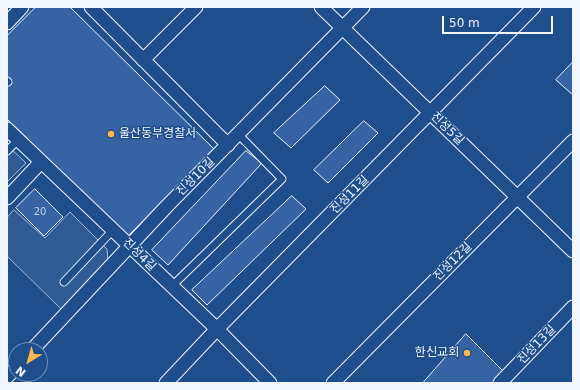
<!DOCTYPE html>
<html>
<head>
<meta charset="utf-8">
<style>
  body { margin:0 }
  #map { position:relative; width:580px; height:390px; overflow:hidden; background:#1f4e8c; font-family:"DejaVu Sans",sans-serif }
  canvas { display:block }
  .frame { position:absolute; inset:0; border:8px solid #f2f6ff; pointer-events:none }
  .north { position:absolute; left:8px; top:342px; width:40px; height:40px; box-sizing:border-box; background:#1f4e8c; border:1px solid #7391ba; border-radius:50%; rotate:217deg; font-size:11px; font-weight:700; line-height:16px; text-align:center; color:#f2f6ff }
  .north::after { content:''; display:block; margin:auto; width:14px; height:18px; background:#ffb74d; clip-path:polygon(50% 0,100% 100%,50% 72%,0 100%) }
  .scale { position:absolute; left:442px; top:16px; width:111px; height:18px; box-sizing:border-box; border:2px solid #f2f6ff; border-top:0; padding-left:5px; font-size:12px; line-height:14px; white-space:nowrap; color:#f2f6ff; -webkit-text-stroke:3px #1f4e8c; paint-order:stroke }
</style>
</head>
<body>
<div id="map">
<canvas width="580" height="390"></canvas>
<div class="frame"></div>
<div class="north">N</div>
<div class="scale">50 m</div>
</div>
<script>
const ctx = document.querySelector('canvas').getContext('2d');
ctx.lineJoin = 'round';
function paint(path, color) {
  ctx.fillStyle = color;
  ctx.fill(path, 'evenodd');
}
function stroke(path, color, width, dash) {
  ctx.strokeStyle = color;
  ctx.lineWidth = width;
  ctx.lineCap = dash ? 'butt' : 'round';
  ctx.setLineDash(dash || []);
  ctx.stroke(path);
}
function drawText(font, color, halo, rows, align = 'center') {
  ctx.font = font + ' "DejaVu Sans","Noto Sans KR",sans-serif';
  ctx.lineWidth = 3;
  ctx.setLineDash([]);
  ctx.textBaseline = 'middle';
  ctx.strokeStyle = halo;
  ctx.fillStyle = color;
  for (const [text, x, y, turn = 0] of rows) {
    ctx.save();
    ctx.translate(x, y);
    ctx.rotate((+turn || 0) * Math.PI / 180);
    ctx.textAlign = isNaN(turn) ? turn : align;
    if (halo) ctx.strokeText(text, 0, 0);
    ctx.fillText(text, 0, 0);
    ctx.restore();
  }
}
const built = new Path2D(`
  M7 145 26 163 7 182Z
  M14 210 45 238 70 212 107 249 108 261 61 309 7 256V218Z`);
paint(built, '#305b95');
stroke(built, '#a8bbd7', 1);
const building = new Path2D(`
  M36 7H70L214 149 128 236 7 119V36Z
  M573 62V95L556 80Z
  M325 86 340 100 291 148 274 133Z
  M364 121 378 133 328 183 314 170Z
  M246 151 262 163 168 265 152 250Z
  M35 189 63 217 44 236 16 208Z
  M292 196 306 209 207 305 192 290Z
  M466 334 504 372 492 383H423Z`);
paint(building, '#3563a3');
stroke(building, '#f2f6ff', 1);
const service = new Path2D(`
  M7 81 8 82
  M7 151 18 140
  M64 282 113 230
  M172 286 282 179 238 134`);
const minor = new Path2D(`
  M91 7 228 145
  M321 7 573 251
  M7 23 22 7
  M143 60 196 7
  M7 129 217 329 270 383
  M7 198 41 162
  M32 350 167 206 363 7
  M7 377 16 368
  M166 383 217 329 534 7
  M333 383 573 141
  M500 383 573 307`);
stroke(service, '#f2f6ff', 9);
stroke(minor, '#f2f6ff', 15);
stroke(service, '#1f4e8c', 7);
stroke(minor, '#1f4e8c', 13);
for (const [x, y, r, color] of [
  [111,134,4,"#ffb74d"],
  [467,353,4,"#ffb74d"]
]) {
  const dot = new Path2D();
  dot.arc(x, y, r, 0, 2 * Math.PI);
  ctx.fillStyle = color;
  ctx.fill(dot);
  stroke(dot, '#1f4e8c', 1.5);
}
drawText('10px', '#c3d1e8', null, [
  ["20",40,212]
]);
drawText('12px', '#f2f6ff', '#1f4e8c', [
  ["진성5길",447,129,44],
  ["진성10길",196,177,-45],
  ["진성11길",350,195,-45],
  ["진성4길",139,255,44],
  ["진성12길",453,262,-45],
  ["진성13길",537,345,-46]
]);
drawText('12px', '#f2f6ff', '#1f4e8c', [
  ["울산동부경찰서",119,134],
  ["한신교회",459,353,"right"]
], 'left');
</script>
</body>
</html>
